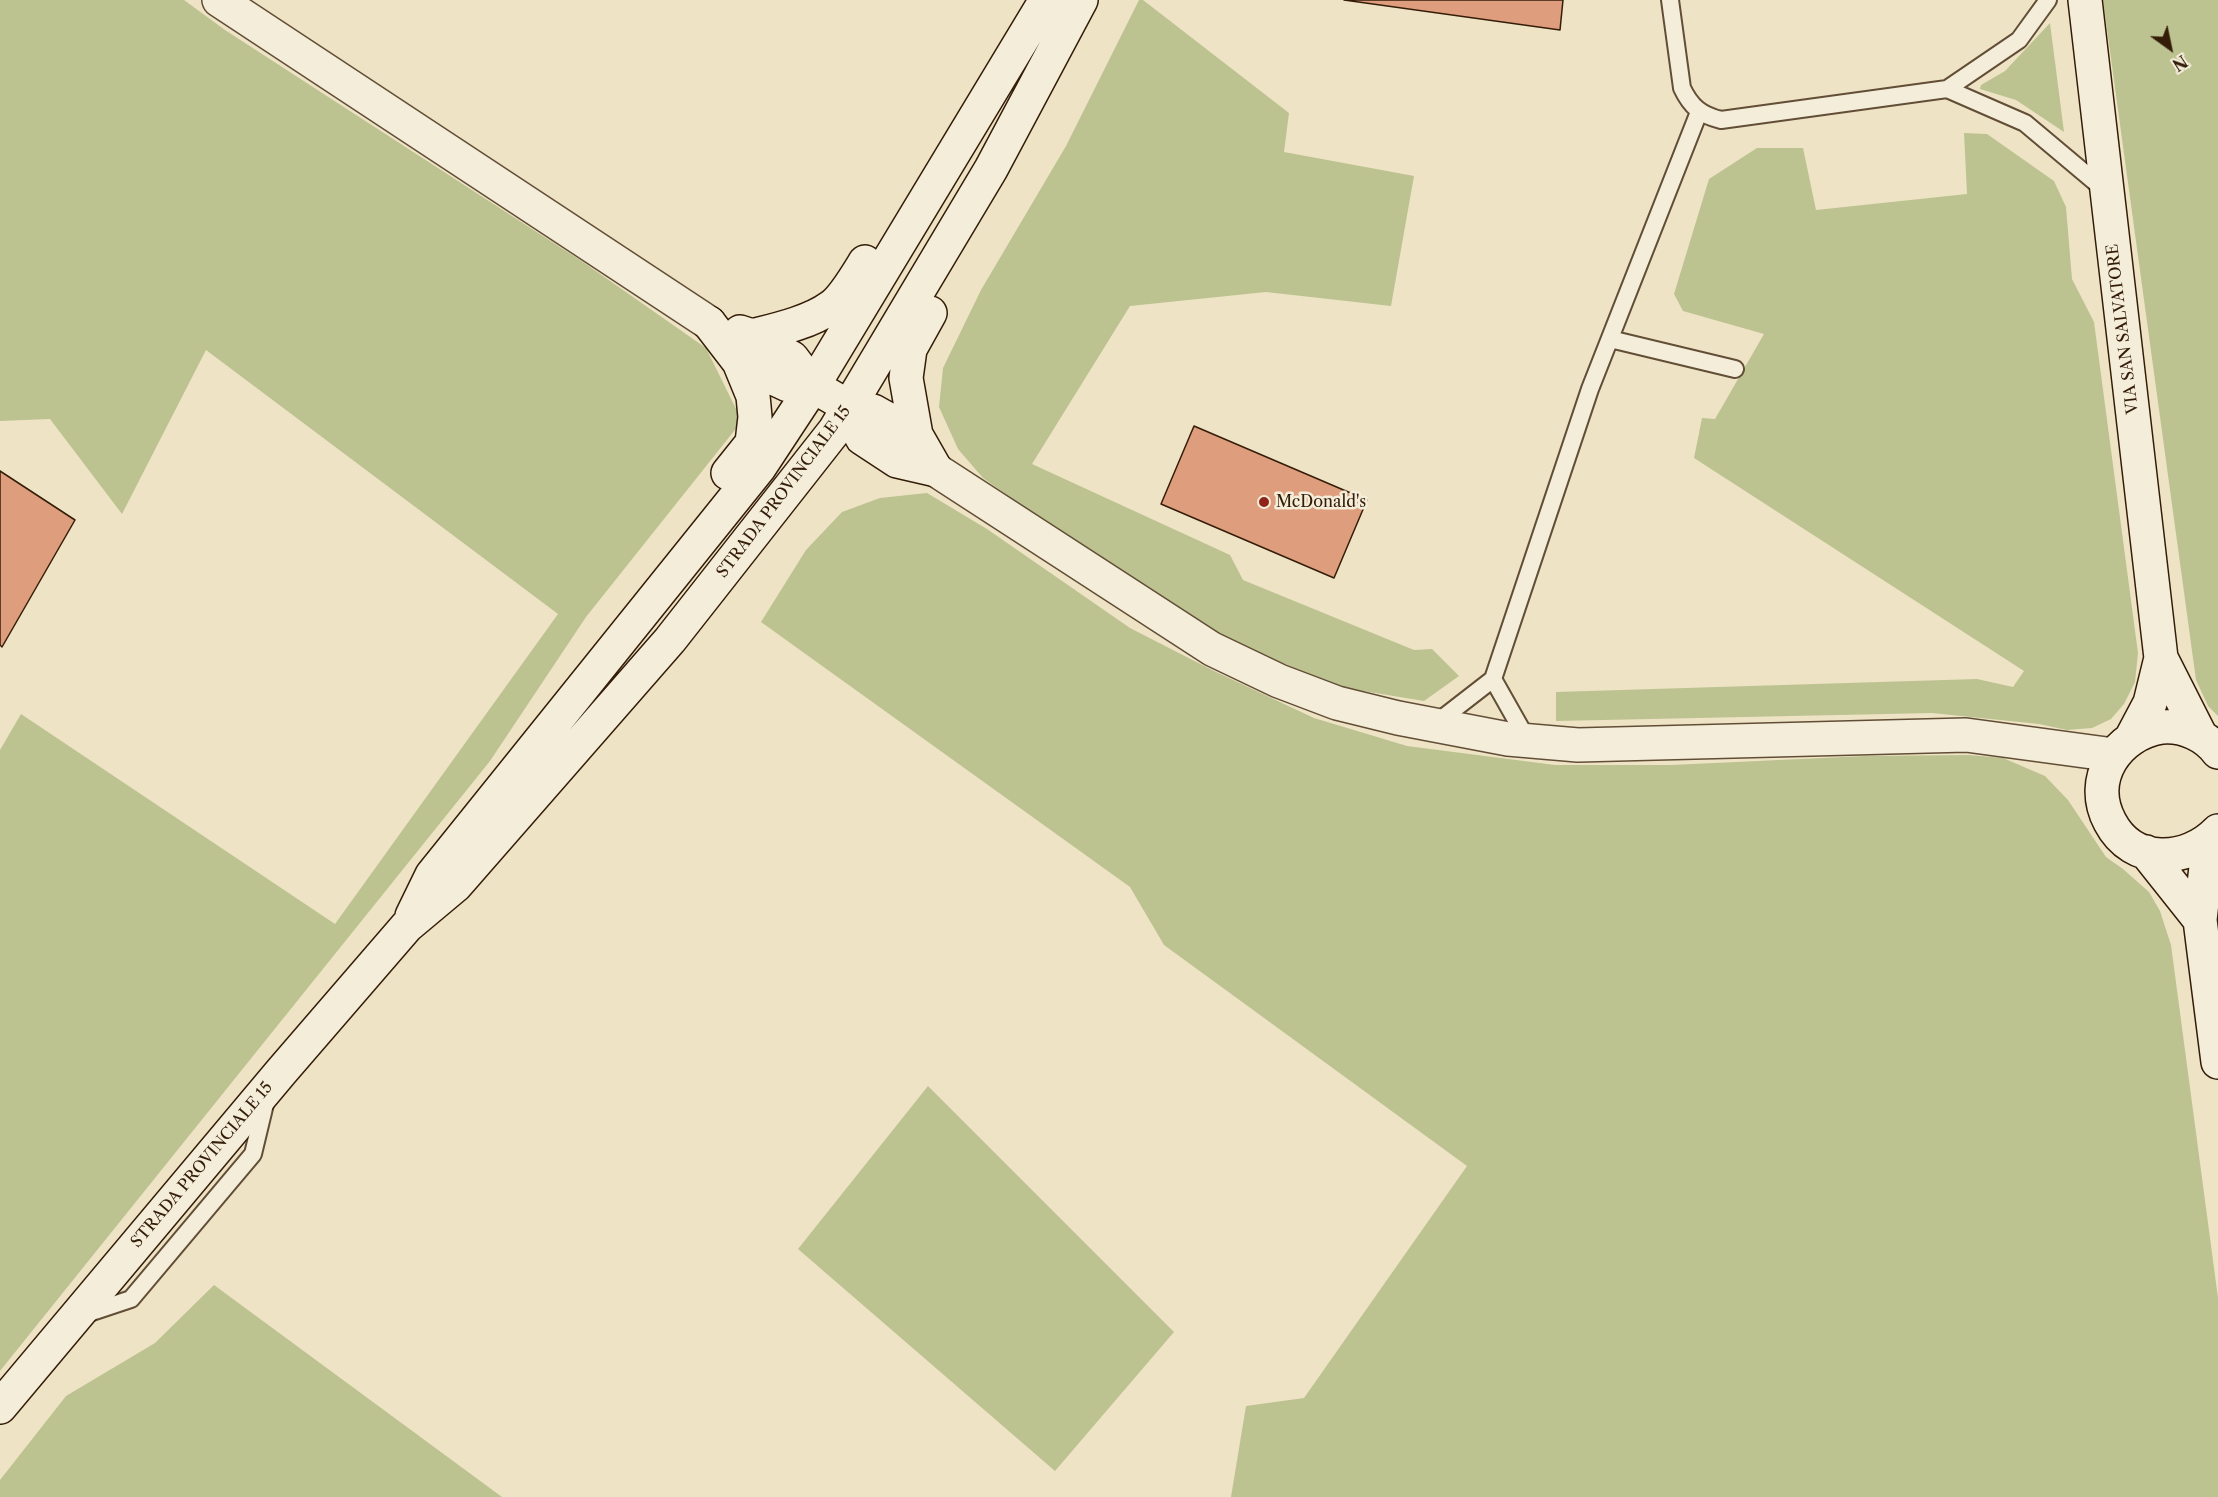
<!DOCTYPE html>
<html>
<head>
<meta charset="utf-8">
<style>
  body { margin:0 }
  #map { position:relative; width:2218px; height:1497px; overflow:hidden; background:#eee3c4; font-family:"Libre Caslon Text",serif }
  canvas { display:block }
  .north { position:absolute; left:2140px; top:18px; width:60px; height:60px; -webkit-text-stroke:4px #f4edd9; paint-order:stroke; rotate:147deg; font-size:16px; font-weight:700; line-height:24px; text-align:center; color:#341d08 }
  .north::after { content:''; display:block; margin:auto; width:21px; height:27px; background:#341d08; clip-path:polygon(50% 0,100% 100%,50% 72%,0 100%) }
</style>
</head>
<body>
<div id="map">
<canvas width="2218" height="1497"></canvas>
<div class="north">N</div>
</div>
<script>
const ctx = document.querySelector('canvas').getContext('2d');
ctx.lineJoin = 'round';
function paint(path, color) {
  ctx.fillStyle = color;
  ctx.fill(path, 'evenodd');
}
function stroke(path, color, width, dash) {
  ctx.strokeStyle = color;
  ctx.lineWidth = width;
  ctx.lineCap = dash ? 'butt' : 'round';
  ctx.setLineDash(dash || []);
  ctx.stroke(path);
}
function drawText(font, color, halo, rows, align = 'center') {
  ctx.font = font + ' "Libre Caslon Text",serif';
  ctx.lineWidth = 5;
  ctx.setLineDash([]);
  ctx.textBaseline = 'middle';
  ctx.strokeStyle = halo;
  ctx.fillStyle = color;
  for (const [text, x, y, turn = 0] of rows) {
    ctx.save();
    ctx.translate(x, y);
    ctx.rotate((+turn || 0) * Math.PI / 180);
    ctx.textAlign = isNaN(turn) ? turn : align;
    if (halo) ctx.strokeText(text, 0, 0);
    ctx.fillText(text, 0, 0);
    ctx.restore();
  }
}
paint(new Path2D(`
  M0 0H184L225 30 583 262 706 348 742 421 586 617 490 761 0 1371V750L21 714 335 924 558 614 206 350 122 514 50 419 0 421Z
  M1139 0H1143L1289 113 1284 152 1414 176 1391 306 1266 292 1130 306 1032 464 1230 555 1243 580 1414 650 1432 649 1459 676 1424 701 1345 688 1232 643 1114 570 983 478 958 449 939 407 943 368 981 290 1066 146Z
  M2103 0H2218V716L2208 706 2196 680Z
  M2050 23 2064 132 2016 100 1980 89 1981 85 2005 71Z
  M1964 133 1987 134 2054 181 2066 207 2072 279 2094 322 2138 653 2135 682 2124 704 2111 719 2092 728 2067 730 2039 724 1932 713 1556 721V692L1977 679 2013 687 2024 671 1694 458 1702 418 1715 419 1764 334 1683 311 1674 294 1709 179 1757 148H1803L1816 210 1967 194Z
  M927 493 987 529 1130 628 1214 671 1314 718 1407 746 1555 765H1671L1865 756 1969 755 2003 758 2045 776 2068 800 2106 857 2123 869 2149 892 2160 911 2171 945 2218 1298V1497H1231L1246 1406 1304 1398 1467 1166 1164 945 1130 887 761 622 806 550 842 512 880 498Z
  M928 1086 1174 1332 1055 1471 798 1249Z
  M214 1285 502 1497H0V1480L66 1396 155 1343Z`), '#bcc391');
const building = new Path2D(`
  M1344 0H1563L1560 30Z
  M1194 426 1367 500 1334 578 1161 504Z
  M0 471 75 520 2 647 0 645Z`);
paint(building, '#de9d7c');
stroke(building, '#341d08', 1.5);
const lane = new Path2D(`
  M1670 0 1682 88C1691 107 1701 115 1721 120L1947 89 2019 40 2048 0
  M1947 89 2025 123 2106 191
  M1610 339 1735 369
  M1493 679 1528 741
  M1435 724 1493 679 1590 389 1699 112
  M83 1315 131 1299 253 1154 266 1100`);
const street = new Path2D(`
  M219 0 709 323
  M936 470 1212 649 1279 681 1337 703 1398 718 1508 739 1578 745 1966 735 2114 755`);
const secondary = new Path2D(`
  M2085 0 2161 658 2200 735
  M930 313 910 349 906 378 916 435 936 470
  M709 323 739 362 753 396 755 417 752 443 728 473
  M740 332 752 336 792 358 813 386 849 407 873 411 916 435
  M752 336C776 330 811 322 831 307 843 299 857 275 865 262
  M739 362 788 385 813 386
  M849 407 862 438 897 461 936 470
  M2132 737 2150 703 2161 658
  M2218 752C2206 736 2184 725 2162 727 2117 734 2087 779 2110 822 2133 866 2187 863 2218 831
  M2209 840 2200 920 2218 1062
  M2146 852 2200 920
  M412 916 432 875 759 468 813 386 1046 0
  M0 1407 281 1072 407 926 456 885 670 640 835 430 991 169 1081 0`);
stroke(lane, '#624e37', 20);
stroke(street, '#624e37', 36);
stroke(secondary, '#341d08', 36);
stroke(lane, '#f4edd9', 16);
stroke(street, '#f4edd9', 33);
stroke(secondary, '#f4edd9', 33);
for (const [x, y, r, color] of [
  [1264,502,6,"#8f2418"]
]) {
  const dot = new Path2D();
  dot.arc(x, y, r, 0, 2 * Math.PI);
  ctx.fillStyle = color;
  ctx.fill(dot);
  stroke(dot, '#f4edd9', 2);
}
drawText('16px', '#341d08', '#f4edd9', [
  ["VIA SAN SALVATORE",2123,329,-97],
  ["STRADA PROVINCIALE 15",784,492,-53],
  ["STRADA PROVINCIALE 15",202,1165,-50]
]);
drawText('16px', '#341d08', '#f4edd9', [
  ["McDonald's",1276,502]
], 'left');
</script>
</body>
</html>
